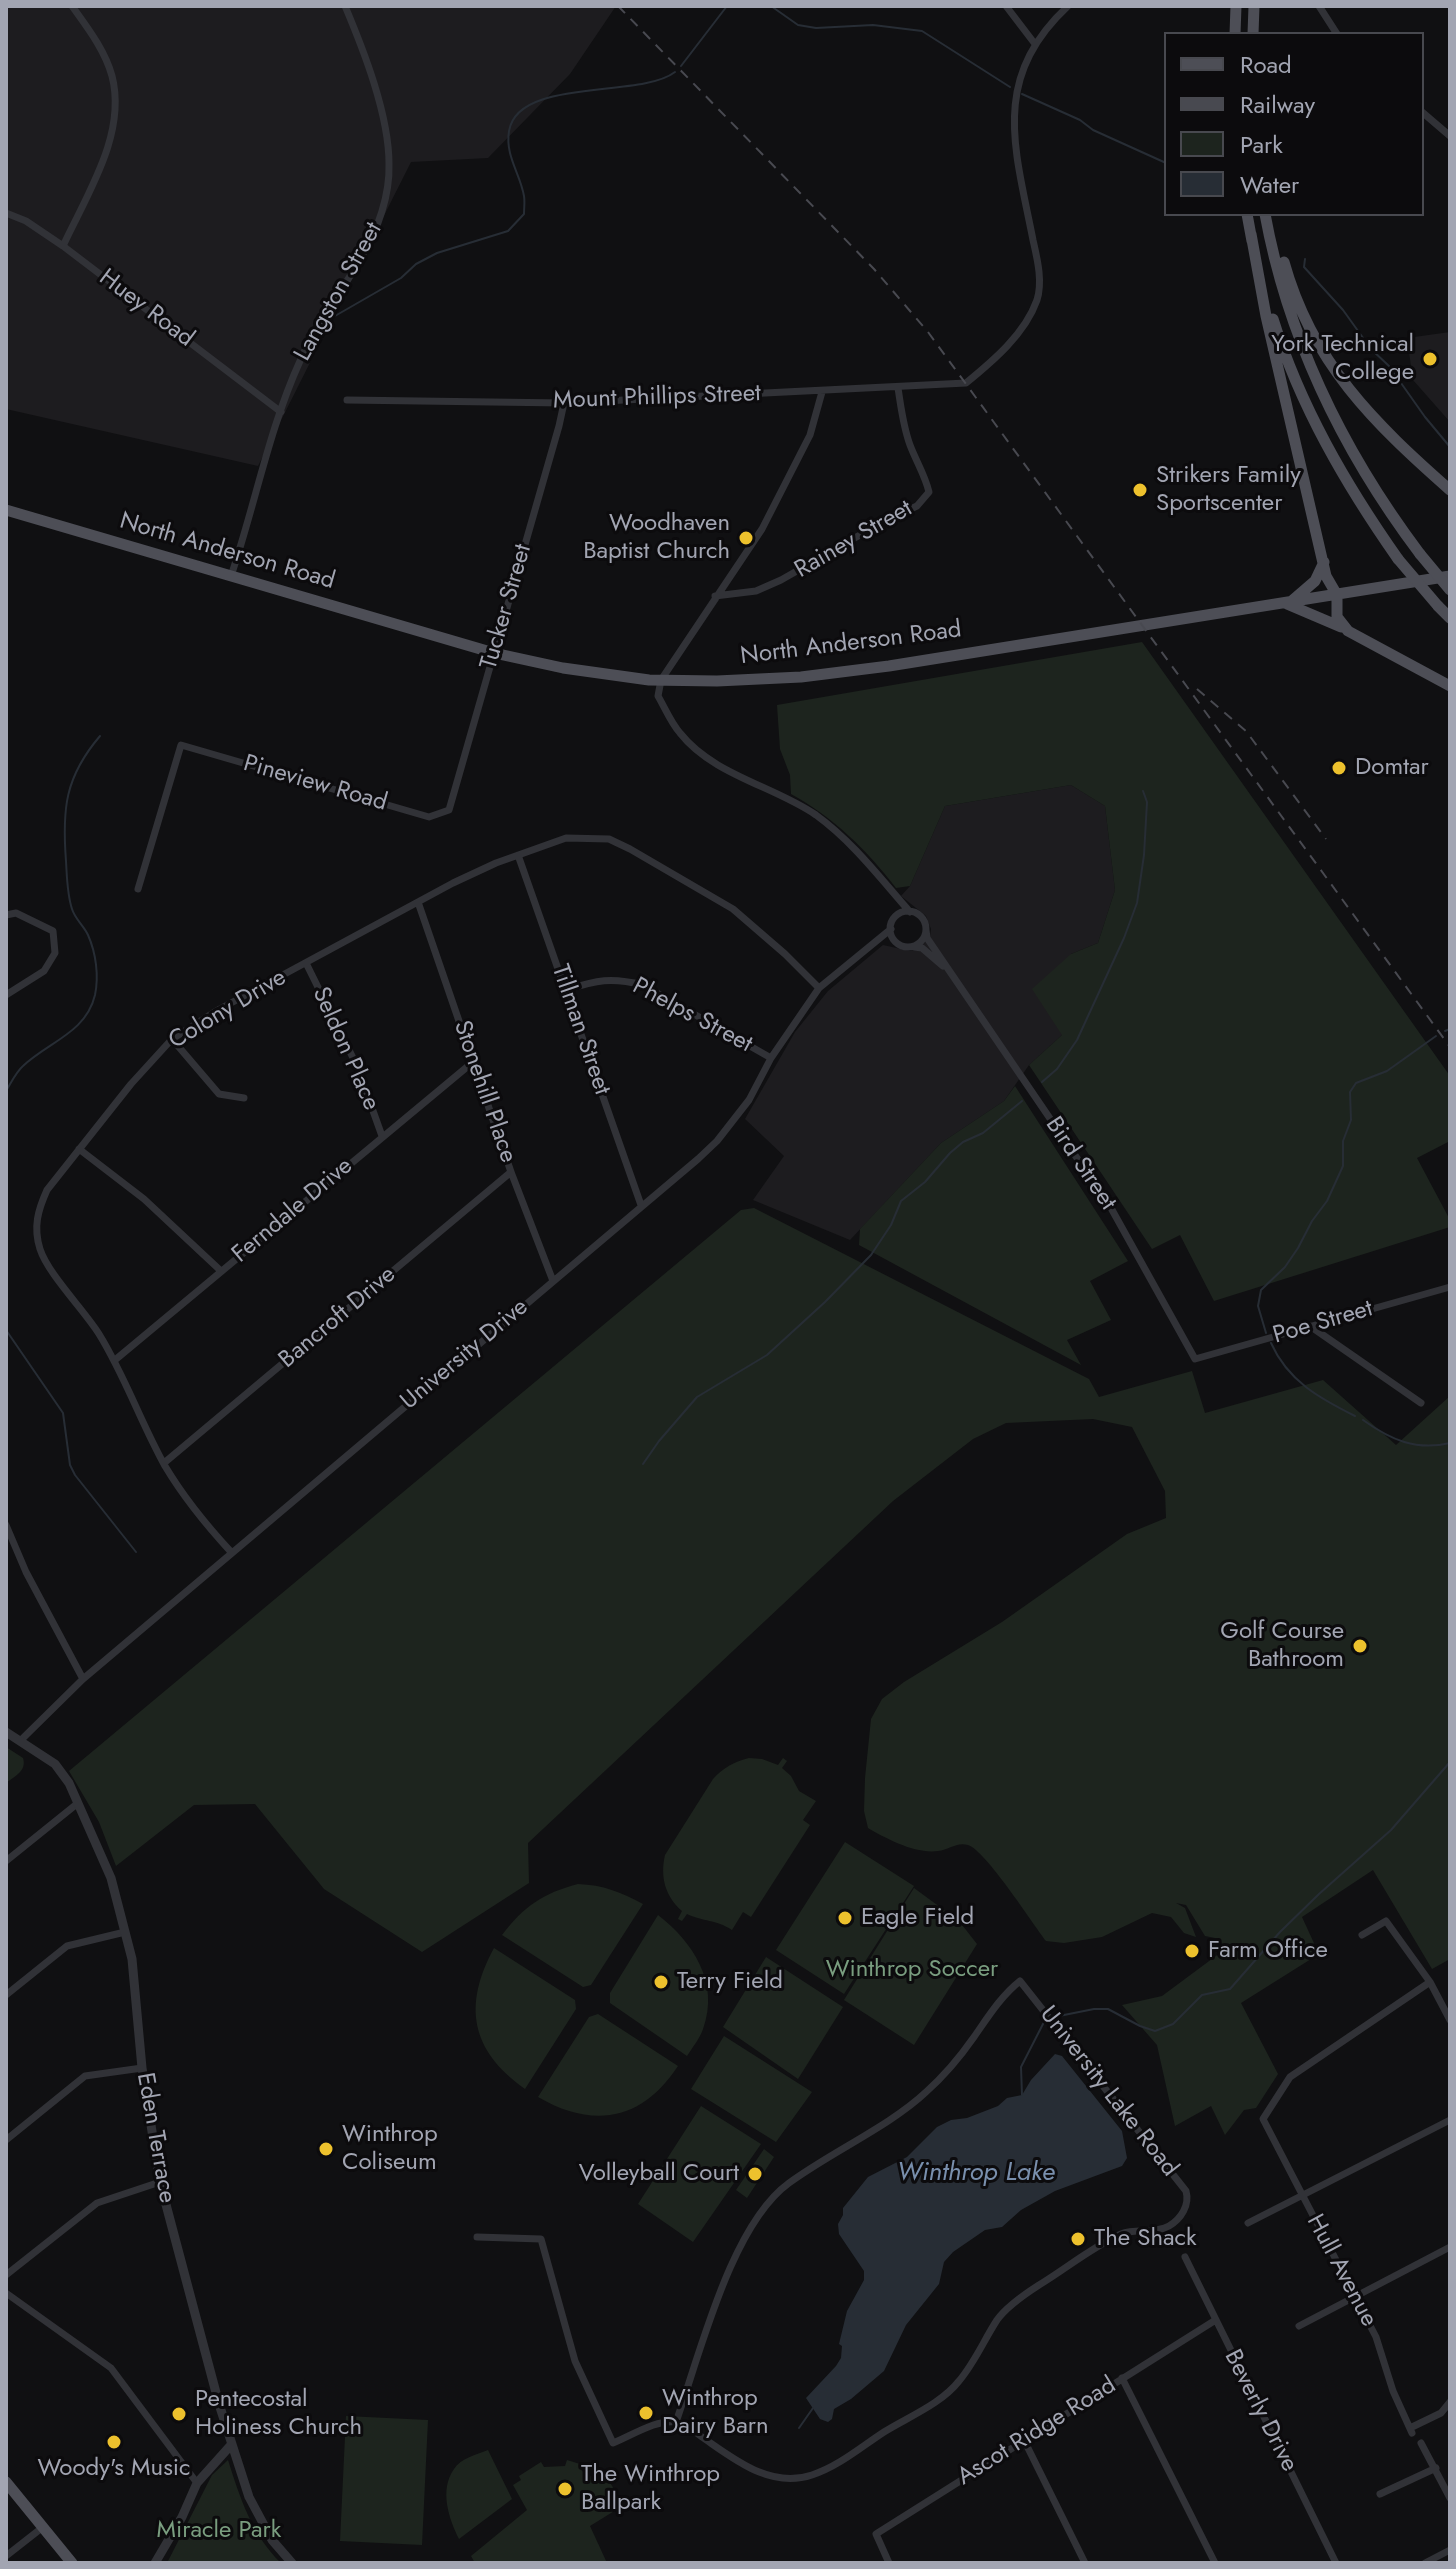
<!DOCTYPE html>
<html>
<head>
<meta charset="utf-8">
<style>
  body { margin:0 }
  #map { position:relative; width:1456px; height:2569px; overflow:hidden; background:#101012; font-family:Jost,sans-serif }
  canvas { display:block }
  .frame { position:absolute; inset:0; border:8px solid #a2a5b2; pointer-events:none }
  .legend { position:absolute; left:1164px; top:32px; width:260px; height:184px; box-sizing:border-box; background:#0c0b0d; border:2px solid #48494f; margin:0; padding:10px 14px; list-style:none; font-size:24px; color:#a2a5b2 }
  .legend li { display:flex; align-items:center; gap:16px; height:40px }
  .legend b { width:40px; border:2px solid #48494f }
</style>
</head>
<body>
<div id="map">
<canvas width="1456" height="2569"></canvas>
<div class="frame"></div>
<ul class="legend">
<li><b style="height:10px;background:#4d4e56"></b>Road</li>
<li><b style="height:10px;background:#484950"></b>Railway</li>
<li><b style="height:22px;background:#1d241e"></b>Park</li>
<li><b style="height:22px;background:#272d35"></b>Water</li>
</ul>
</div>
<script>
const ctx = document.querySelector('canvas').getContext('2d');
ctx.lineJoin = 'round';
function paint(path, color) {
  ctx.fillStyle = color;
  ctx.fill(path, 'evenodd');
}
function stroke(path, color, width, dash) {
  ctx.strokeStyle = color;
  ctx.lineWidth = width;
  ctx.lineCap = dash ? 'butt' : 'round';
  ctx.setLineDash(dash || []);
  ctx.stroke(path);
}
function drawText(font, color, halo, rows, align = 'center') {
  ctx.font = font + ' Jost,sans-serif';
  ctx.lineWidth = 6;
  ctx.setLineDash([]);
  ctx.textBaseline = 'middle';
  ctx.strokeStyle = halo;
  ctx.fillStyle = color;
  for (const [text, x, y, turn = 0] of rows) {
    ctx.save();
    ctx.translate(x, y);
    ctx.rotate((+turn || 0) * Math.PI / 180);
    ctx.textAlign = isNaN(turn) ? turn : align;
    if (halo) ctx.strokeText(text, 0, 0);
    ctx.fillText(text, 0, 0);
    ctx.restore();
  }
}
paint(new Path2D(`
  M6 6H616L570 74 488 158 411 162 258 466 6 409Z
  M1450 332V422L1413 380 1407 338Z
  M1071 785 1105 806 1115 890 1098 943 1071 954 1062 1035 1029 1065 1004 1101 941 1143 850 1240 753 1200 784 1156 745 1119 795 1032 828 991 883 945 910 951 918 950 930 937 931 929 926 916 901 896 910 886 945 806Z`), '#1d1c1f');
paint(new Path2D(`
  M1142 642 1450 1076V1141L1417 1158 1450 1220V1227L1214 1301 1180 1235 1152 1249 1029 1065 1062 1035 1032 989 1071 954 1098 943 1115 890 1105 806 1071 785 945 806 910 886 896 888C866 849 834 818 791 794L790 775 780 749 777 705Z
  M1015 1086 1128 1261 1090 1281 1111 1320 1067 1340 1081 1365 859 1245 860 1229 941 1143 1004 1101Z
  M754 1208 1089 1379 1099 1397 1192 1371 1205 1413 1323 1380 1396 1445 1450 1396V1959L1432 1969 1373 1870 1302 1917 1319 1954 1241 2003 1278 2074 1256 2108 1244 2110 1225 2135 1211 2106 1175 2126 1157 2045 1122 2005 1162 1996 1224 1950 1220 1939 1205 1936 1186 1905 1176 1903 1185 1908 1196 1937 1184 1933 1171 1917 1152 1913 1102 1937 1064 1943 1046 1941C1032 1923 986 1851 968 1845 956 1842 949 1850 938 1851 915 1854 887 1839 868 1828L864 1811 865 1778 871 1719 882 1699 904 1682 1002 1622 1127 1534 1166 1518 1165 1491 1132 1427 1093 1419 1006 1423 973 1439 893 1501 528 1843 529 1883 422 1952 324 1889 255 1804 194 1805 116 1866 99 1822 69 1771 741 1210Z
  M6 1747 23 1758C27 1771 15 1776 6 1783Z
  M749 1758 762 1759 778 1765 783 1758 787 1761 782 1768 791 1776 799 1791 816 1801 803 1820 810 1825 751 1917 743 1912 732 1930C715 1919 704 1922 687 1914L682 1921 678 1919 682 1911C665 1896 660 1877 665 1855L713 1779C724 1767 734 1762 749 1758Z
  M845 1842 914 1886 844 1994 776 1950Z
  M578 1884C603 1885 621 1892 643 1904L591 1985 583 1987 502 1935C523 1907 543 1893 578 1884Z
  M914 1888 959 1921 977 1944 914 2045 844 2000Z
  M658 1915C693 1942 720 1983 703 2029 700 2038 692 2048 687 2056L610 2003V1993Z
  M494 1948 575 2000 576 2009 525 2089C470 2050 463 2005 494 1948Z
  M766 1957 843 2007 798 2079 723 2027Z
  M598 2014 678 2066C642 2121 593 2129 538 2097L589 2017Z
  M724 2036 812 2092 776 2142 691 2089Z
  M701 2106 761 2144 693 2242 638 2204Z
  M764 2149 774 2157 747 2198 736 2190Z
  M346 2416 428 2420 422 2545 340 2541Z
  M488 2450 512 2499 459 2539C449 2519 439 2490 454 2469 461 2458 476 2455 488 2450Z
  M228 2460C240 2498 252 2535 281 2563H167L212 2475Z
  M567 2460 580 2464V2469L589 2477 602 2470 624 2505 590 2526 607 2563H475L471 2556 527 2510 513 2485 521 2480 519 2476 541 2462 544 2467 565 2466Z`), '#1d241e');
paint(new Path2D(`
  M1055 2054 1062 2056 1122 2131 1127 2158 1122 2166 1055 2191 1021 2210 1002 2227 985 2230 953 2252 944 2262 939 2284 906 2325 884 2371 851 2399 834 2409 832 2419 828 2422 820 2419 806 2398 836 2366 841 2358 842 2346 839 2344 847 2311 864 2280V2271L839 2234 838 2224 843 2215V2208L868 2177 907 2157 937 2127 951 2120 967 2118 998 2106 1007 2098 1022 2095 1031 2080Z`), '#272d35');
stroke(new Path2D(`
  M771 6 798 25 816 28 873 25 922 31 1010 87
  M681 66 727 6
  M1022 94 1080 120 1093 130 1166 163
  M1305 259 1304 267 1343 310 1371 349 1389 366 1425 417 1450 447
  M328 320 401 278 416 264 437 253 508 231 524 214C524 208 525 202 524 196 520 173 505 156 509 131 518 77 640 99 675 72
  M1445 1031 1450 1029
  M1042 1082 1057 1069 1077 1040 1124 938 1137 903 1144 855 1147 802 1143 791
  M6 1091C11 1083 16 1072 23 1066 48 1042 86 1033 95 995 99 976 96 953 88 935 84 926 75 919 72 909 67 894 67 877 66 861 62 809 65 777 100 736
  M6 1330 63 1413 70 1465 75 1475 136 1552
  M1266 1333 1258 1306 1261 1290 1285 1267 1298 1248 1312 1221 1327 1201 1343 1166V1141L1351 1120 1350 1092 1356 1083 1387 1071 1436 1036
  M1271 1343C1288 1381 1319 1398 1355 1416
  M1363 1420C1391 1440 1416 1451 1450 1443
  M643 1464 659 1441 697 1397 767 1355 825 1302 871 1255 891 1225 901 1201 925 1182 950 1153 963 1142 983 1133 1022 1101
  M1054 2017 1094 2009H1108L1140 2026 1155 2031 1173 2024 1202 1995 1230 1989 1280 1932 1319 1894 1391 1830 1450 1762
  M1022 2095 1021 2067 1044 2022 1047 2020
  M799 2428 813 2408`), '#272d35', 2);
stroke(new Path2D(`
  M1006 6 1035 44
  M1319 6 1337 34
  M1422 112 1450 136
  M6 213 26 221 63 246 281 412
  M63 246C87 194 127 134 112 76 105 50 87 27 72 6
  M822 392 810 435 762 529 661 680 658 696C665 708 671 723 680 733 713 775 774 786 816 815 853 842 880 878 910 912
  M347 400 564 403 966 383C993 361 1025 334 1037 300 1043 281 1037 258 1033 240 1015 148 990 79 1068 6
  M231 576C255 505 269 429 300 361 316 324 342 292 362 256 378 229 390 195 389 164 389 115 364 51 345 6
  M715 596 756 591 781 580 881 523 917 506 929 492C925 475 916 461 910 445 903 426 901 407 898 388
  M518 855 641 1205
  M138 889 181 745 429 817 449 810 559 426 564 403
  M418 902 511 1172 553 1281
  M890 929a18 18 0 1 1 36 0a18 18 0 1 1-36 0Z
  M6 915 16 913 53 931 55 953 44 971 6 995
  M926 930 927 938 1111 1208 1195 1359 1450 1287
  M914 947 922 948 943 966
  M306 963 357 1066 382 1136
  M566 990C597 980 611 977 643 985L771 1058
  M172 1039 219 1094 244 1098
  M79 1149 144 1199 221 1271
  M1310 1326 1421 1403
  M115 1360 473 1062
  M164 1463 511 1172
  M6 1525 26 1572 83 1679
  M232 1553C207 1526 184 1498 165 1466 141 1423 125 1376 99 1334 84 1310 48 1274 40 1249 33 1227 38 1210 47 1190L131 1084 172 1039 218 1010 453 883 496 863 566 838 609 839 630 849 733 909 785 954 819 988
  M20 1741 83 1679 698 1159 717 1141 749 1100 771 1058 819 988 891 929
  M6 1861 78 1803
  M1362 1935 1386 1921 1430 1982 1450 2020
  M6 1995 67 1946 125 1932
  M6 2140 85 2076 142 2068
  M1248 2223 1450 2120
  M477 2237 541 2239 575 2361 613 2443C631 2436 656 2419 676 2422 685 2423 695 2432 702 2437 734 2459 770 2489 812 2475 839 2466 861 2447 884 2432 908 2417 941 2404 959 2381 975 2362 984 2340 997 2320 1007 2306 1025 2294 1039 2285 1067 2268 1092 2247 1121 2234 1136 2228 1155 2234 1169 2226 1181 2219 1190 2205 1186 2191L1020 1981C1001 1996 988 2017 974 2037 960 2057 944 2076 926 2092 890 2126 831 2152 789 2183 731 2225 700 2354 676 2422
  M1185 2257 1336 2563
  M6 2275 97 2203 160 2182
  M6 2293 111 2368 197 2483
  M1299 2326 1450 2247
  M1122 2378 1215 2563
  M1410 2428 1441 2413 1450 2402
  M1412 2433 1393 2391 1376 2337 1263 2119 1290 2077 1430 1982
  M1024 2440 1085 2563
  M1421 2443 1450 2498
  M1380 2494 1436 2468
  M6 2556 43 2527
  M889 2563 876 2534 1214 2321
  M1425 2563 1450 2550`), '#313237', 7);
stroke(new Path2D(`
  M6 1732 55 1764 69 1783 111 1878 132 1959 142 2068 160 2182 219 2404 249 2497 272 2540 292 2563
  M155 2563 182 2517 197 2483 231 2445`), '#313237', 9);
stroke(new Path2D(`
  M1235 34 1236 6
  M1253 34 1254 6
  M1247 214 1252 241
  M1265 214C1288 339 1344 453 1420 554
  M1251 234 1266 316 1326 576 1337 595V617L1348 631 1450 686
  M1284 262C1312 363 1374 423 1450 490
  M1273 319C1300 406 1346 485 1398 559
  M6 510 494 653 563 668 649 680 717 681 801 677 889 666 1450 576
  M1293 600 1315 581 1324 562
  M1287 604 1341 627
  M1438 606 1450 618
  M6 2482 72 2563`), '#4d4e56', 11);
stroke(new Path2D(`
  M618 6 874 269 928 332 1450 1047
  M1197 689 1246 731 1326 839`), '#484950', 2, [10, 8]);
stroke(new Path2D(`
  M1420 554 1450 590
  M1398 559 1438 606`), '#4d4e56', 11);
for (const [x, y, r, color] of [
  [1430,359,8,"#edc12d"],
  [1140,490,8,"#edc12d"],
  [746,538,8,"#edc12d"],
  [1339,768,8,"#edc12d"],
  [1360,1646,8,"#edc12d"],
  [845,1918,8,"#edc12d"],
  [1192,1951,8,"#edc12d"],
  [661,1982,8,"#edc12d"],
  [326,2149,8,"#edc12d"],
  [755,2174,8,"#edc12d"],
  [1078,2239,8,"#edc12d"],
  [646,2413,8,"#edc12d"],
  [179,2414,8,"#edc12d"],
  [114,2442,8,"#edc12d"],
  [565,2489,8,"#edc12d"]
]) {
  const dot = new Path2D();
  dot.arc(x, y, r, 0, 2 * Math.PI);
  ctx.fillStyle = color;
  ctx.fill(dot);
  stroke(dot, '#0c0b0d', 3);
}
drawText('24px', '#a2a5b2', '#0c0b0d', [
  ["Langston Street",339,292,-61],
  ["Huey Road",146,309,37],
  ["Mount Phillips Street",657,398,-2],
  ["Rainey Street",854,540,-30],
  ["North Anderson Road",227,552,16],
  ["Tucker Street",507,607,-74],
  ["North Anderson Road",851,644,-7],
  ["Pineview Road",315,784,16],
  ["Colony Drive",228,1010,-31],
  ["Phelps Street",692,1016,28],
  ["Tillman Street",580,1030,71],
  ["Seldon Place",345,1049,66],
  ["Stonehill Place",484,1092,71],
  ["Bird Street",1080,1164,56],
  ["Ferndale Drive",293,1211,-40],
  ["Bancroft Drive",338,1318,-40],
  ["Poe Street",1323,1323,-16],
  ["University Drive",465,1355,-40],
  ["University Lake Road",1108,2092,52],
  ["Eden Terrace",155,2138,80],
  ["Hull Avenue",1341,2271,62],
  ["Beverly Drive",1260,2411,63],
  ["Ascot Ridge Road",1037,2432,-32]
]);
drawText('24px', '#a2a5b2', '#0c0b0d', [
  ["York Technical",1414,345,"right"],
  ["College",1414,373,"right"],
  ["Strikers Family",1156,476],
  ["Sportscenter",1156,504],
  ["Woodhaven",730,524,"right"],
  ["Baptist Church",730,552,"right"],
  ["Domtar",1355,768],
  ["Golf Course",1344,1632,"right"],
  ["Bathroom",1344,1660,"right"],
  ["Eagle Field",861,1918],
  ["Farm Office",1208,1951],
  ["Terry Field",677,1982],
  ["Winthrop",342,2135],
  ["Coliseum",342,2163],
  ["Volleyball Court",739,2174,"right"],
  ["The Shack",1094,2239],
  ["Winthrop",662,2399],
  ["Dairy Barn",662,2427],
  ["Pentecostal",195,2400],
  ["Holiness Church",195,2428],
  ["Woody's Music",114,2469,"center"],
  ["The Winthrop",581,2475],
  ["Ballpark",581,2503]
], 'left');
drawText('24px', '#799d7f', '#0c0b0d', [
  ["Winthrop Soccer",912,1970],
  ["Miracle Park",219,2531]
]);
drawText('italic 26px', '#798fad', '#0c0b0d', [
  ["Winthrop Lake",976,2174]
]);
</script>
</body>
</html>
